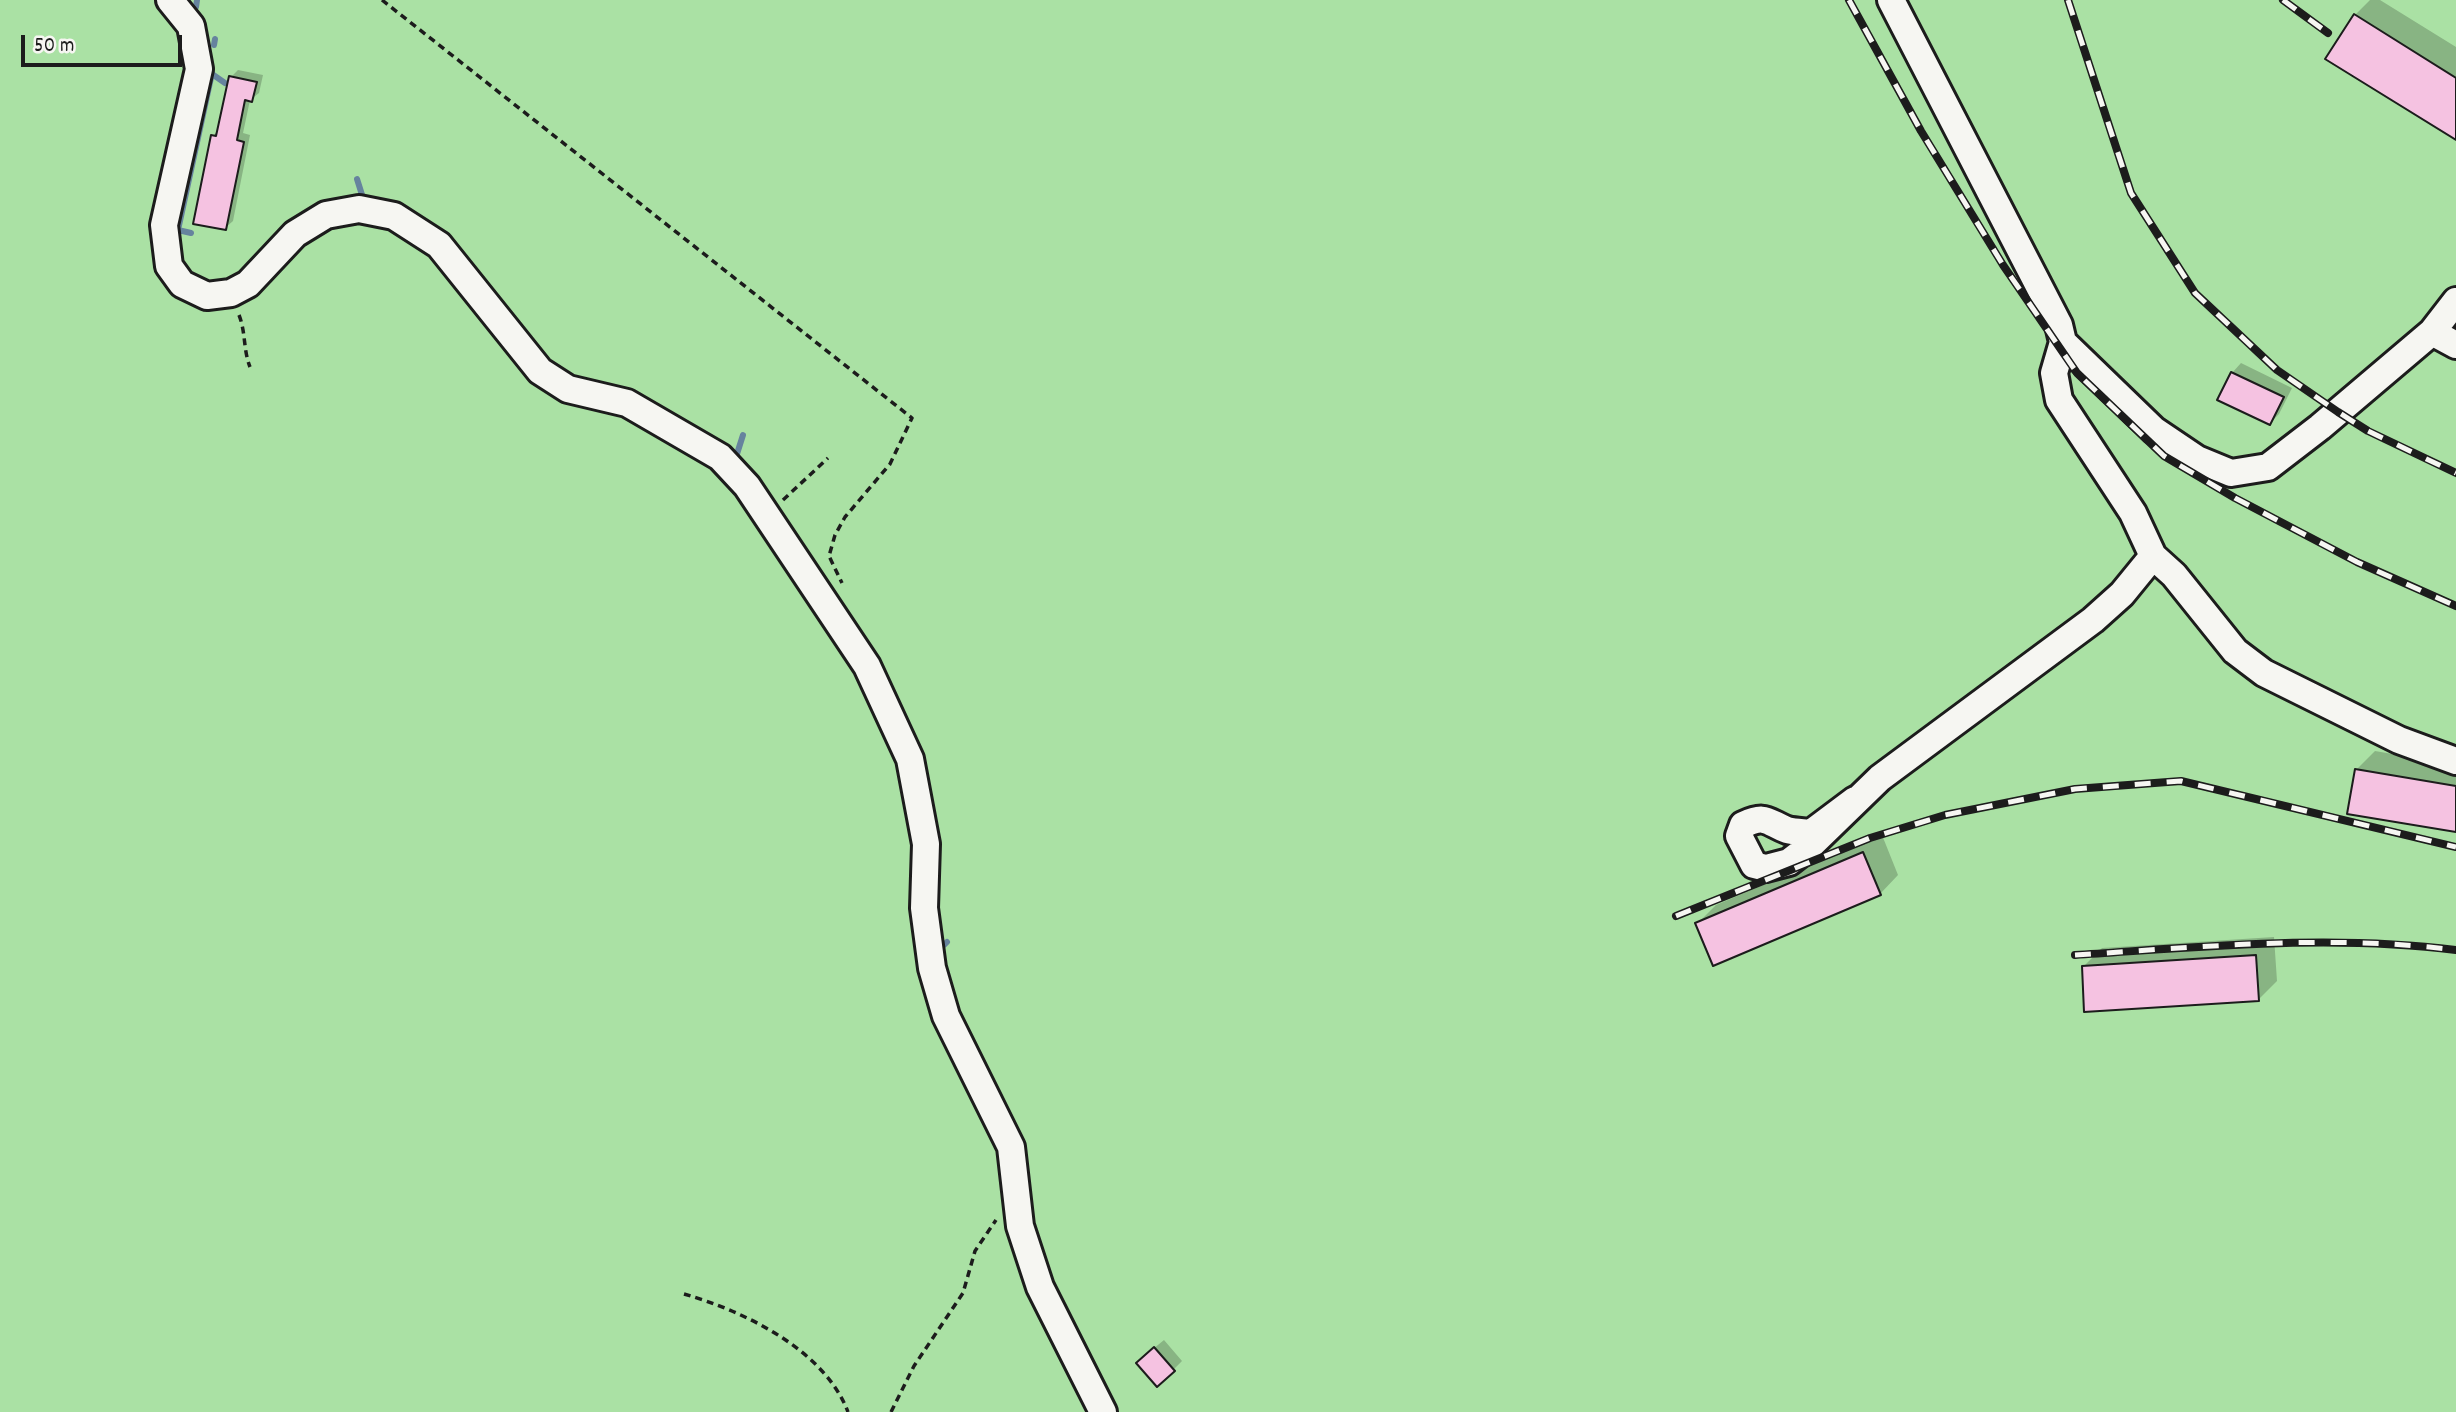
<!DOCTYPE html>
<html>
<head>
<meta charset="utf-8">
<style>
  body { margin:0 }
  #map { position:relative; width:2456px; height:1412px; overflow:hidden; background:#f6ecef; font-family:Dekko,sans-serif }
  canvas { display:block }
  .scale { position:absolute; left:21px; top:35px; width:161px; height:32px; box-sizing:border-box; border:4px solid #1c1c1c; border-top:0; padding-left:9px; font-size:21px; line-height:24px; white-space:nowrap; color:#1c1c1c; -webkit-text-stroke:5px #f6f6f2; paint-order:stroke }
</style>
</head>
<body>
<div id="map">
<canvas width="2456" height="1412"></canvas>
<div class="scale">50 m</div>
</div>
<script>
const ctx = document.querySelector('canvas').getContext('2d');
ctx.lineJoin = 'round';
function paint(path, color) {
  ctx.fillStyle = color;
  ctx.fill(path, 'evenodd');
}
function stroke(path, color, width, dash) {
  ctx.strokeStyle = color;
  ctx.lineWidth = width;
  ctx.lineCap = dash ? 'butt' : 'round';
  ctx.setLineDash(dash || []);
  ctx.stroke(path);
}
paint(new Path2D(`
  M0 0H2456V1412H0Z`), '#aae1a4');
paint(new Path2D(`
  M2370 0H2380L2456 47V138L2355 15Z
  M238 70 263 75 259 93 250 100 243 133 250 135 233 221 225 228 213 136 219 129 231 77Z
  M2241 363 2292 388 2279 414 2270 423 2232 373Z
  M2375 751 2456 765V831L2356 770Z
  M1882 835 1898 875 1880 894 1697 924 1716 905Z
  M2274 937 2277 981 2258 1000 2084 966 2102 948Z
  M1164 1340 1182 1361 1173 1370 1147 1354Z`), '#0003');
stroke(new Path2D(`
  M196 7 197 0
  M214 45 215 39
  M212 74 225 83
  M357 179 363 198
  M178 230 191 233
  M178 242V230L212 73
  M736 457 743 435
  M944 945 947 942`), '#66839e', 6);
const building = new Path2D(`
  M2354 14 2456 78V140L2325 59Z
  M229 76 257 82 252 102 245 100 237 140 244 142 226 230 193 224 211 135 216 136Z
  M2231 372 2284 397 2270 425 2217 400Z
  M2355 769 2456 786V832L2347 814Z
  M1863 852 1881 895 1713 966 1695 923Z
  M2256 955 2259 1001 2084 1012 2082 966Z
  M1154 1347 1175 1371 1157 1387 1136 1363Z`);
paint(building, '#f5c2e1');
stroke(building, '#1c1c1c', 2);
const minor = new Path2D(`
  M170 0 191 26 199 69 164 225 169 266 182 284 207 296 231 293 248 284 295 234 326 215 359 209 394 216 439 245 540 371 568 389 627 403 720 457 747 486 867 666 910 759 926 844 924 908 932 968 946 1016 1011 1147 1020 1226 1040 1287 1103 1412
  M1891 0 2059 325 2063 342 2154 430 2197 459 2231 473 2268 467 2320 427 2432 332 2456 301
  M2432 332 2456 345
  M2153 556 2174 575 2235 651 2264 673 2399 740 2456 761
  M1855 800 1811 833C1803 832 1794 832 1787 830 1767 822 1766 814 1743 825L1739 836 1754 865 1766 868 1789 862 1811 845 1880 778 2093 620 2122 594 2153 556 2133 513 2059 400 2054 373 2063 342`);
stroke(minor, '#1c1c1c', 32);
stroke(new Path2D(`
  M382 0 912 418 890 464 845 517 835 535 829 556 842 583
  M239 315C246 333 243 349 250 367
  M783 500 828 458
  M684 1294C743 1311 824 1349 848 1412
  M891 1412 914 1366 963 1293 975 1251 996 1220`), '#1c1c1c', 3.5, [7, 5]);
stroke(minor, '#f6f6f2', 26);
const rail = new Path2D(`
  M1849 0 1921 131 2003 265 2077 373 2164 456 2235 498 2357 562 2456 606
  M2068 0 2131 193 2195 293 2277 370 2338 412 2368 431 2456 473
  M2283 0 2328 33
  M1676 916 1870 838 1945 815 2075 789 2181 781 2456 847
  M2075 955C2201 947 2330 934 2456 950`);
stroke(rail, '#1c1c1c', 8);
stroke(rail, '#f6f6f2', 5, [16]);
</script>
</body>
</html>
